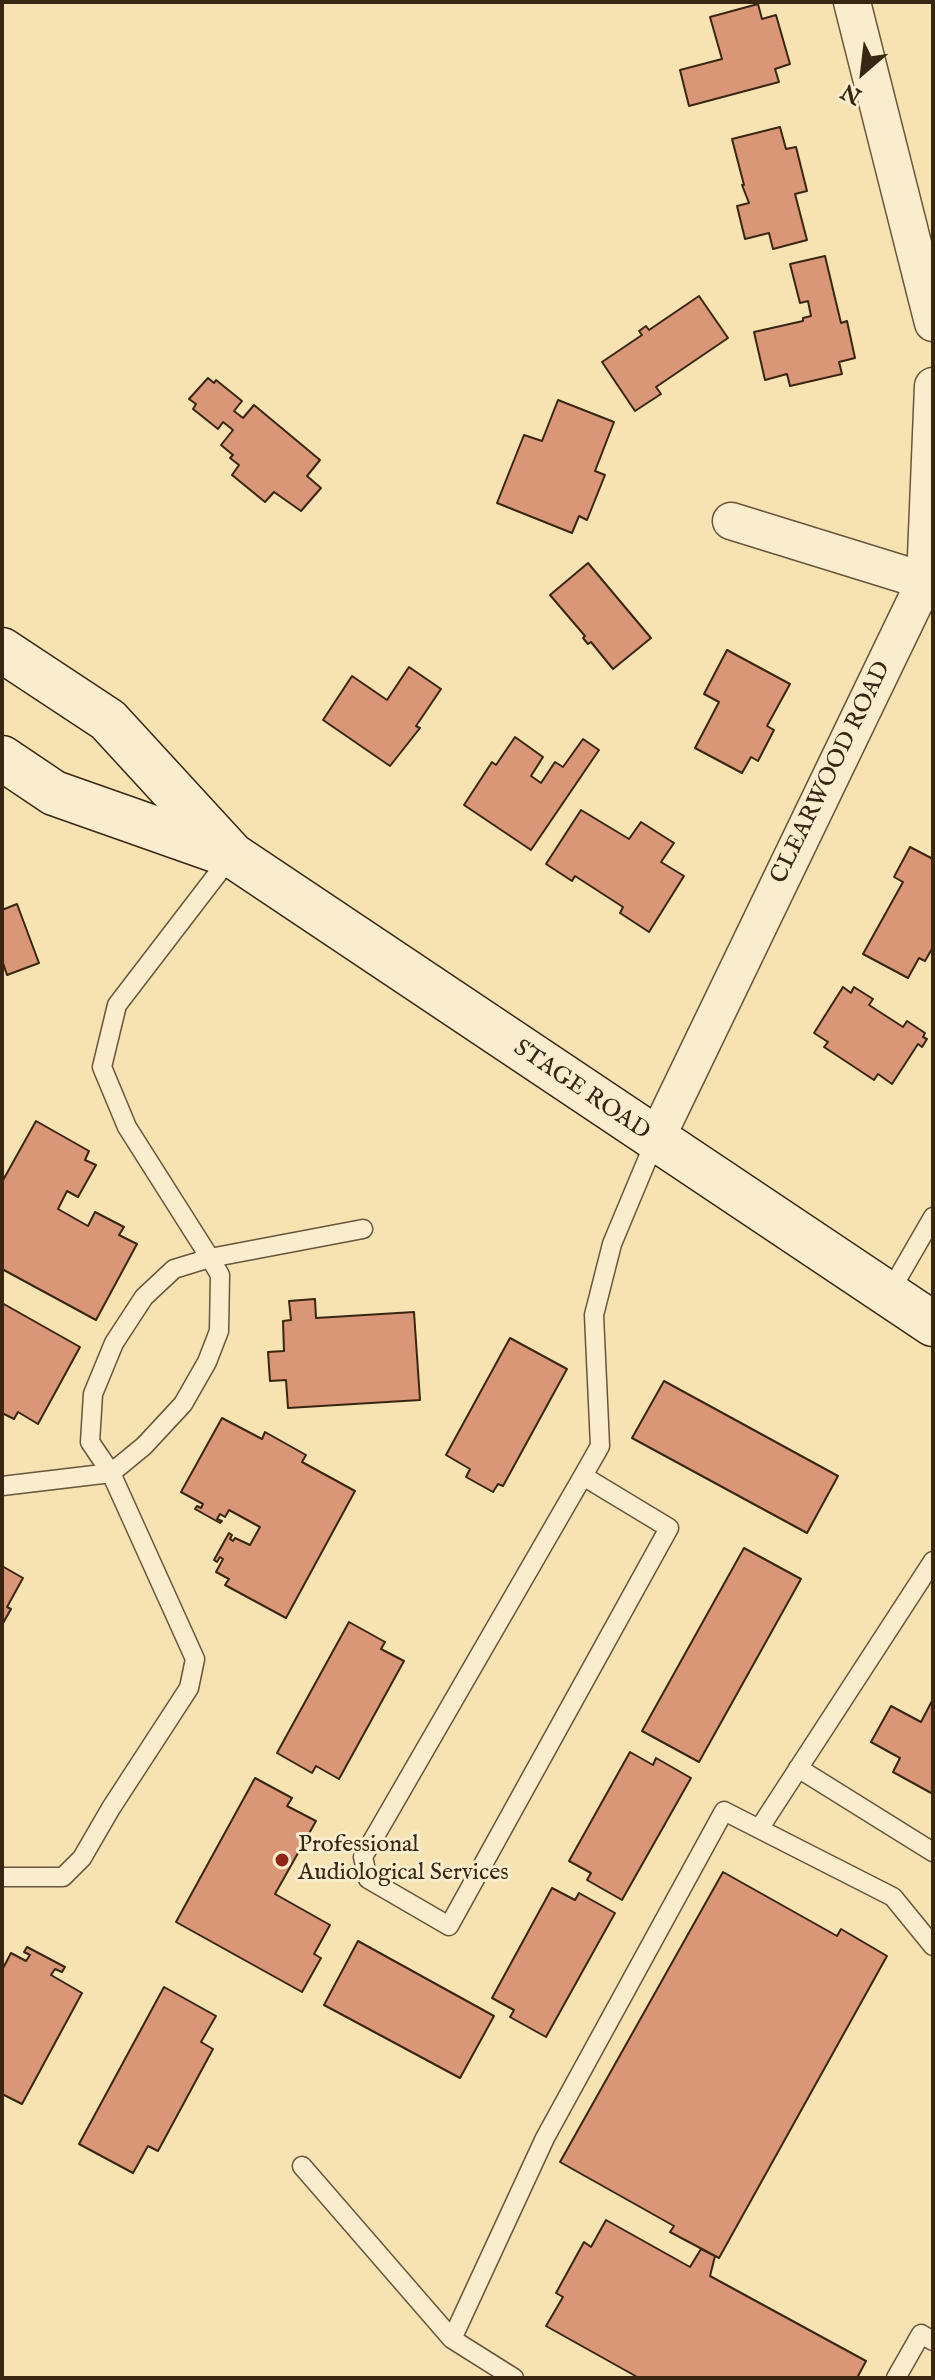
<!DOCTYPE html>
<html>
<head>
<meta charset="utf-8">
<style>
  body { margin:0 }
  #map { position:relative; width:935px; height:2380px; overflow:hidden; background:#f7e3b2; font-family:"IM FELL English",serif }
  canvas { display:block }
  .frame { position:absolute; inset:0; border:4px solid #382613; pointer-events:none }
  .north { position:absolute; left:823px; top:32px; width:80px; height:80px; -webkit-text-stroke:6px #faedcd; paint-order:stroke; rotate:208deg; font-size:22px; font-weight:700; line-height:32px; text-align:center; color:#382613 }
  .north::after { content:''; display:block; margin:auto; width:28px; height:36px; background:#382613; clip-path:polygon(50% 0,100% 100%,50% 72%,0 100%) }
</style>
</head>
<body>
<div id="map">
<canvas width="935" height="2380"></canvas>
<div class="frame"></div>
<div class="north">N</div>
</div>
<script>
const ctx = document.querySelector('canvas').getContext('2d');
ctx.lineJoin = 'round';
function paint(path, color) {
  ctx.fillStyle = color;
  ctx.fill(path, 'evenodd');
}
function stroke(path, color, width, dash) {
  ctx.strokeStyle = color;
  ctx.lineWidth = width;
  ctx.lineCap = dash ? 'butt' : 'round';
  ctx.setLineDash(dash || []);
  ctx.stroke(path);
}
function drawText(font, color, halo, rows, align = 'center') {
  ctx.font = font + ' "IM FELL English",serif';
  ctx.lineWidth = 6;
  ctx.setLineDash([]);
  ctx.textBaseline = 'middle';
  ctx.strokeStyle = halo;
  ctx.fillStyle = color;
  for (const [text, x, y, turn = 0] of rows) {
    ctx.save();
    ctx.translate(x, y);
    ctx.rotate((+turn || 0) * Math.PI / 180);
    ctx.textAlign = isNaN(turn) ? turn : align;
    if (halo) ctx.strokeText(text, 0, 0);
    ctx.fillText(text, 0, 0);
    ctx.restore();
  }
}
const building = new Path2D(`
  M758 4 762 19 776 15 790 64 775 69 779 82 689 106 680 70 722 59 710 17Z
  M780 127 786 149 796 147 807 191 795 194 807 240 773 249 769 233 745 239 737 206 749 203 742 185H744L732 139Z
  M825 256 841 323 847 321 855 358 839 362 842 374 790 386 787 374 765 380 754 332 803 321V318L811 316 808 301 800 303 790 264Z
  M699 296 728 338 656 387 661 394 635 411 602 362 642 335 639 331 646 326 649 330Z
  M208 378 214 383 216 380 242 401 234 411 243 418 254 405 320 460 307 476 321 488 301 511 274 492 265 502 232 475 239 465 230 458 233 455 221 445 233 430 223 422 218 429 193 409 196 404 189 399Z
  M558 400 614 422 595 471 605 475 587 520 579 516 572 533 497 503 524 435 542 441Z
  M588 563 651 638 613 669 591 642 588 644 583 638 585 636 550 595Z
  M727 650 790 684 767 726 774 730 758 761 751 757 742 773 695 748 719 702 704 694Z
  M409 667 441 689 416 726 420 728 390 766 323 720 352 676 387 700Z
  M515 737 543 757 531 776 541 783 555 762 563 767 583 739 599 750 531 850 464 805 492 762 496 765Z
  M581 810 629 839 641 822 674 843 661 862 684 876 649 932 620 913 623 907 575 876 572 881 546 864Z
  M910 847 933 859V947L925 961 919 958 908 978 863 954 903 882 894 877Z
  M17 904 39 963 7 975 2 960V910Z
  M843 987 851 993 854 987 873 999 869 1005 903 1027 907 1021 925 1033 923 1037 927 1039 922 1047 918 1044 892 1084 878 1074 874 1080 824 1047 828 1042 814 1033Z
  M36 1121 89 1151 85 1160 96 1165 78 1197 67 1191 58 1209 88 1226 95 1212 124 1227 119 1235 137 1244 96 1320 2 1269V1182Z
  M315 1299 316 1318 414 1312 420 1400 288 1408 286 1380 270 1381 268 1352 284 1351 283 1321 291 1320 289 1301Z
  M2 1303 80 1347 38 1424 18 1412 14 1419 2 1413Z
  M510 1338 567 1369 503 1486 498 1484 493 1492 466 1477 470 1469 446 1455Z
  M664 1381 838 1476 807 1533 632 1438Z
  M222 1418 262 1439 265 1432 306 1455 302 1462 355 1491 286 1618 225 1585 229 1579 216 1572 223 1559 220 1557 217 1562 214 1560 229 1533 232 1535 230 1539 233 1541 235 1538 250 1545 260 1527 229 1510 225 1517 220 1514 217 1519 222 1521 220 1523 195 1509 197 1506 201 1508 203 1504 181 1492Z
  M744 1548 801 1579 699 1762 642 1731Z
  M2 1566 23 1578 7 1607 11 1609 2 1625Z
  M349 1622 385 1642 381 1649 404 1661 339 1779 316 1766 312 1773 277 1753Z
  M933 1699V1794L893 1772 900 1758 871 1742 891 1706 921 1722Z
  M630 1752 653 1765 656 1758 691 1778 622 1900 587 1880 591 1873 569 1861Z
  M255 1778 292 1798 287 1806 316 1821 275 1894 330 1925 314 1954 321 1958 302 1992 176 1922Z
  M723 1872 837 1936 841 1929 887 1956 719 2258 670 2232 674 2226 560 2162Z
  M552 1888 575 1900 579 1893 615 1913 546 2037 510 2017 514 2010 492 1998Z
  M358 1941 494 2016 460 2078 324 2005Z
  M27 1947 65 1967 62 1972 55 1969 51 1975 82 1993 22 2104 2 2094V1970L11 1953 26 1961 30 1955 24 1952Z
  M164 1987 216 2016 201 2042 213 2049 158 2151 148 2146 133 2173 79 2144Z
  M606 2220 690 2267 701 2249 715 2256 710 2276 866 2361 857 2378H639L546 2326 563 2297 556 2293 584 2242 591 2247Z`);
paint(building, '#d99777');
stroke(building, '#382613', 2);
const lane = new Path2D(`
  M232 855 117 1005 102 1067 127 1127 210 1258 363 1229
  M888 1295 933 1217
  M583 1476 669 1528 449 1926 368 1879 363 1857 583 1476 600 1446 594 1315 612 1244 655 1141
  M2 1486 111 1473 144 1446 183 1404 207 1362 219 1331 220 1275 210 1258 174 1269 144 1297 114 1343 93 1394 90 1442 111 1473 195 1659 189 1688 111 1808 82 1858 63 1877H2
  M798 1768 933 1852
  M759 1829 933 1561
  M302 2166 452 2339 514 2378
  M452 2339 545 2138 724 1811 893 1897 933 1946
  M896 2378 921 2334 933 2341`);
const street = new Path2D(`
  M852 2 933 323
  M731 521 925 581
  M655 1141 925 581 933 386`);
const secondary = new Path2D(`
  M2 650 108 720 232 855 933 1324
  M2 758 54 793 227 854`);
stroke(lane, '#68553b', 21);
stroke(street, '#68553b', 39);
stroke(secondary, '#382613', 47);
stroke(lane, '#faedcd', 18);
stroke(street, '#faedcd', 36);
stroke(secondary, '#faedcd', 44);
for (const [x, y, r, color] of [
  [282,1860,8,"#8f2418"]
]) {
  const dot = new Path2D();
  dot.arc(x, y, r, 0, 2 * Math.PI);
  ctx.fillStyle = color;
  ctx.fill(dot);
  stroke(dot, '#faedcd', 3);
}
drawText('24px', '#382613', '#faedcd', [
  ["CLEARWOOD ROAD",832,773,-64],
  ["STAGE ROAD",581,1091,34]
]);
drawText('24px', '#382613', '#faedcd', [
  ["Professional",298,1846],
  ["Audiological Services",298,1874]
], 'left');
</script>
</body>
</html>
